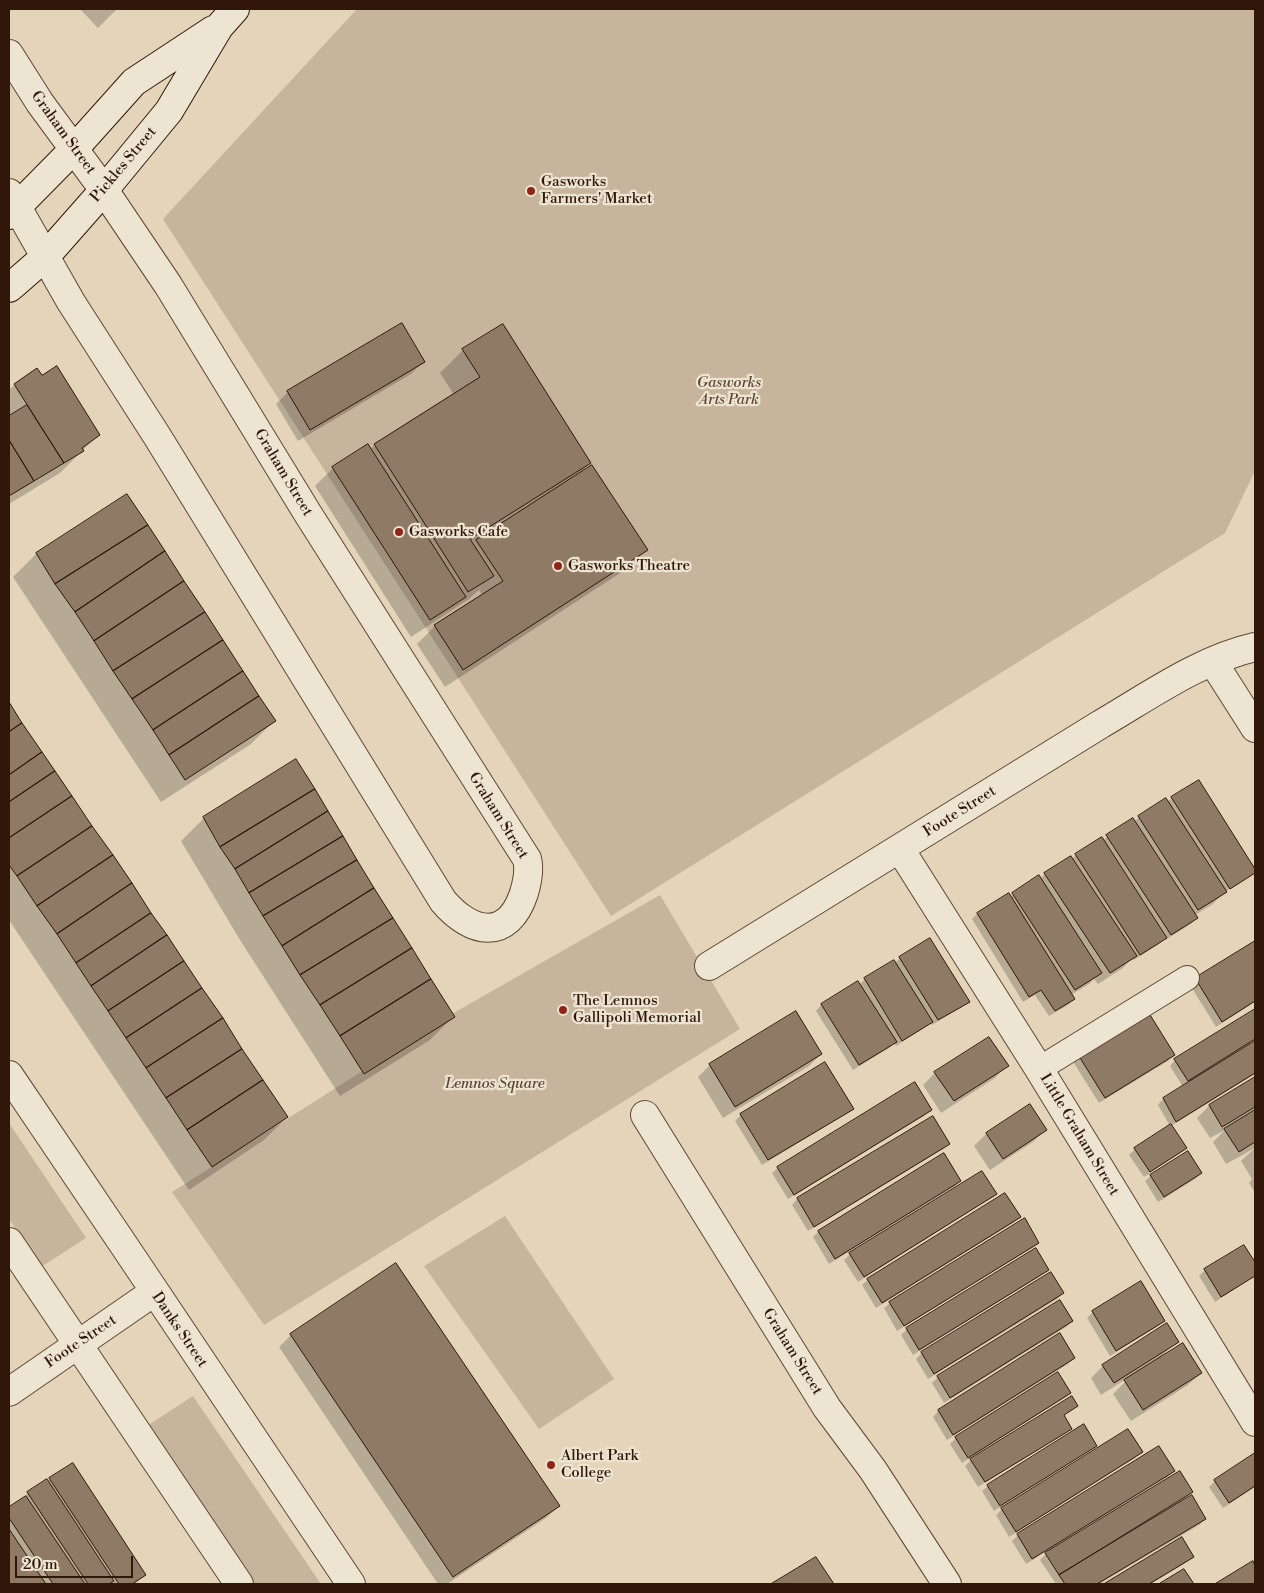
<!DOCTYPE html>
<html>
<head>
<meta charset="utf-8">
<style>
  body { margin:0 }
  #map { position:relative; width:1264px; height:1593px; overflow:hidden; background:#e4d5ba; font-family:"Libre Bodoni",serif }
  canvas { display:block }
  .frame { position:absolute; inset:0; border:10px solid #311709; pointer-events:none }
  .scale { position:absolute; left:15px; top:1556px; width:118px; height:22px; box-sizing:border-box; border:2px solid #311709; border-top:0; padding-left:6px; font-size:15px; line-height:18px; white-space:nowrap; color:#311709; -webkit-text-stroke:4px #ede4d2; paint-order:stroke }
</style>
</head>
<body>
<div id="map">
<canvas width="1264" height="1593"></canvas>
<div class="frame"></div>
<div class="scale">20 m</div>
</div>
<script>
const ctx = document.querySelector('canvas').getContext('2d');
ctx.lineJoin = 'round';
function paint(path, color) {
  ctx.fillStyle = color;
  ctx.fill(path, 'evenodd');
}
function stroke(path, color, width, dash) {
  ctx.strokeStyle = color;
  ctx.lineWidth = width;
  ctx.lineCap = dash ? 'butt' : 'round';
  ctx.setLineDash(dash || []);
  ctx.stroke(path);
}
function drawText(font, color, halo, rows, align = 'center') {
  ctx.font = font + ' "Libre Bodoni",serif';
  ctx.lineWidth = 4.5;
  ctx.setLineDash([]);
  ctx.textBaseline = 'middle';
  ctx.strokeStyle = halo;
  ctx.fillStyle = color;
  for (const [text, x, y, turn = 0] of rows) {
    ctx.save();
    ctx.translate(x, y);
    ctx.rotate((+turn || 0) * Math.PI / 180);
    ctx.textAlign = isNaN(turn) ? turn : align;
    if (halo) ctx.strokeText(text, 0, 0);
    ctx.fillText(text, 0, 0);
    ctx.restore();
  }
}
paint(new Path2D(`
  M357 9H1255V471L1225 533 611 916 163 219Z
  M660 895 740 1029 264 1325 172 1192 457 1011Z
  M9 1123 86 1238 41 1267 9 1219Z
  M505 1216 614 1379 539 1429 424 1266Z
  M193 1396 321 1584H255L147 1426Z`), '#c6b59c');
paint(new Path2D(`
  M80 9H117L98 28Z
  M463 350 590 463 581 472 646 550 628 568 445 687 417 644 435 626 482 595 479 590 469 599 411 637 315 486 333 468 368 446 370 450 375 445 454 395 440 373Z
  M423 362 411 374 298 441 276 404 288 392Z
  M14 385 98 435 60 473 9 504V390Z
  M127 496 274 721 251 744 161 802 13 577 36 554Z
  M9 704 287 1117 264 1140 189 1190 9 920Z
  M295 760 453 1017 430 1040 340 1096 240 940 181 841 204 818Z
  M1198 781 1255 872 1249 877 1223 893 1213 904 1195 915 1197 918 1191 924 1165 940 1164 939 1159 944 1134 960 1132 958 1123 968 1098 984 1094 979 1089 984 1071 995 1074 999 1068 1005 1049 1016 1035 995 1023 1002 972 919 977 914 1008 894 1010 897 1038 877 1040 879 1045 874 1070 858 1071 860 1076 855 1103 840 1133 820 1134 822 1139 817 1167 802 1172 798Z
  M1255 942V1002L1216 1027 1190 985 1196 979Z
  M900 958 968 1001 962 1007 932 1025 930 1022 925 1027 896 1046 894 1043 889 1048 853 1070 816 1011 821 1005 858 983 859 985 865 979 894 962 895 963Z
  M1255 1010V1040L1250 1043 1251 1045 1255 1043V1074L1171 1126 1185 1148 1179 1154 1144 1177 1129 1155 1135 1149 1170 1126 1158 1105 1163 1099 1183 1087 1170 1066 1175 1060Z
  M821 1054 809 1066 723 1118 698 1077 710 1065Z
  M1078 1054 1173 1055 1168 1061 1099 1103 1072 1060Z
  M1007 1065 995 1078 941 1113 923 1085 935 1073Z
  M1255 1078V1193L1249 1183 1252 1179 1241 1161 1255 1148 1226 1164 1213 1142 1225 1130 1210 1138 1197 1118 1209 1106Z
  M1030 1106 1045 1130 1033 1142 990 1170 974 1146 986 1134Z
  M852 1108 846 1114 762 1165 735 1121 741 1115Z
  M930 1110 924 1116 788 1199 772 1173 778 1168Z
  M933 1117 949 1143 943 1149 808 1231 792 1205 797 1199Z
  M944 1155 960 1181 954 1187 829 1264 813 1237 818 1232Z
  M1201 1173 1195 1179 1158 1202 1145 1181 1151 1176Z
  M995 1194 989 1199 858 1282 844 1260 850 1254Z
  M1019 1217 1013 1223 876 1308 862 1285 868 1280Z
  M1038 1242 1032 1248 897 1331 884 1308 890 1303Z
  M1244 1247 1255 1265V1276L1215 1302 1199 1276 1205 1270Z
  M1048 1270 1042 1275 913 1355 901 1335 907 1329Z
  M1140 1283 1163 1320 1158 1326 1110 1356 1087 1318 1093 1312Z
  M1063 1293 1057 1299 928 1379 916 1359 922 1353Z
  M1072 1321 1066 1327 944 1403 932 1383 938 1377Z
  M291 1335 559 1506 546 1518 447 1584H438L279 1347Z
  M1059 1335 1074 1358 1068 1364 947 1440 933 1417 938 1411Z
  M1177 1341 1162 1356 1201 1373 1188 1385 1131 1421 1113 1394 1127 1380 1126 1379 1101 1395 1091 1378 1103 1366Z
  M1058 1374 1069 1392 1064 1398 962 1463 950 1444 956 1438Z
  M1077 1406 1063 1416 1070 1428 1064 1434 978 1487 965 1466 971 1460Z
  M1095 1445 1089 1451 994 1511 982 1491 988 1486Z
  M1141 1452 1135 1458 1009 1537 996 1515 1002 1509Z
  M1254 1455 1255 1487 1223 1508 1209 1487 1215 1481Z
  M1174 1471 1168 1477 1057 1545 1058 1547 1192 1492 1182 1501 1205 1519 1199 1525 1099 1584H1056L1040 1560 1050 1549 1026 1564 1012 1541 1021 1532Z
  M50 1479 144 1575 135 1584H9V1509L23 1499 28 1493Z
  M1182 1539 1193 1556 1187 1562 1151 1584H1106Z
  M816 1558 832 1584H773Z
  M1252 1563 1255 1568V1584H1217Z`), '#0003');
const building = new Path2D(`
  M402 323 425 362 310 430 287 391Z
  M503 324 591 463 470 539 494 576 468 592 374 444 480 377 462 349Z
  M57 366 100 435 82 448 84 451 64 463 14 384 37 368 42 375Z
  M27 405 64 463 34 481 9 440V416Z
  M9 440 34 481 9 496Z
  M368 444 466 597 430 620 332 467Z
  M592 465 648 550 463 670 434 625 503 581 476 540Z
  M127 494 148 525 55 584 36 553Z
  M148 525 165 551 75 612 55 584Z
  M165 551 184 581 94 641 75 612Z
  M184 581 205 612 113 671 94 641Z
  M205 612 223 640 132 699 113 671Z
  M223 640 243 671 153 730 132 699Z
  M243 671 259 696 169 755 153 730Z
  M259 696 276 721 185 780 169 755Z
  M9 702 22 723 9 732Z
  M22 723 42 752 9 775V732Z
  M42 752 55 771 9 802V775Z
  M296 759 315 789 220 847 203 817Z
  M55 771 72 796 9 838V802Z
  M1199 780 1255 869V873L1230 889 1171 797Z
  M315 789 328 811 235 869 220 847Z
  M72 796 92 826 17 876 9 865V838Z
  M1166 798 1227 892 1198 910 1138 816Z
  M328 811 343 836 249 893 235 869Z
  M1133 818 1198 918 1171 935 1106 835Z
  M92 826 113 855 37 906 17 876Z
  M343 836 357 860 263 916 249 893Z
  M1102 837 1167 938 1140 955 1075 854Z
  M113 855 132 883 57 934 37 906Z
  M1071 856 1137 956 1110 973 1044 873Z
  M357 860 374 888 282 946 263 916Z
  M1039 875 1102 973 1075 990 1012 893Z
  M132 883 151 913 76 963 57 934Z
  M374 888 393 918 300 975 282 946Z
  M1009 893 1075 999 1055 1011 1041 990 1029 997 977 913Z
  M151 913 167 935 91 986 76 963Z
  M393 918 412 948 320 1005 300 975Z
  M167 935 184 961 108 1011 91 986Z
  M930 938 970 1002 938 1020 899 957Z
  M1255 941V1001L1222 1022 1195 978Z
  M412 948 431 979 340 1036 320 1005Z
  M894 960 933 1022 902 1041 864 978Z
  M184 961 202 988 126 1038 108 1011Z
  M431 979 455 1017 364 1074 340 1036Z
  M858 981 897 1042 859 1065 821 1004Z
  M202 988 223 1018 146 1068 126 1038Z
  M1255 1009V1039L1188 1081 1174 1059Z
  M1147 1010 1175 1055 1105 1098 1077 1053Z
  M796 1011 822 1054 735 1107 709 1064Z
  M223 1018 242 1049 166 1098 146 1068Z
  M989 1037 1009 1066 954 1101 934 1072Z
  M1255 1041V1073L1176 1122 1163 1098Z
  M242 1049 263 1080 187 1130 166 1098Z
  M825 1062 854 1109 768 1160 740 1114Z
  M1255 1077V1107L1222 1127 1209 1105Z
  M263 1080 288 1117 212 1167 187 1130Z
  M915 1082 932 1110 794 1195 777 1167Z
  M1030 1104 1047 1130 1003 1159 986 1133Z
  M1255 1110V1142L1239 1152 1224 1129Z
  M933 1116 950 1144 814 1227 797 1198Z
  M1171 1124 1187 1148 1150 1172 1134 1148Z
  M1188 1151 1202 1173 1164 1197 1150 1175Z
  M944 1153 961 1181 835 1259 818 1231Z
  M982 1171 997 1194 864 1277 849 1253Z
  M1005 1193 1021 1217 882 1303 867 1279Z
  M1025 1218 1039 1243 904 1326 889 1302Z
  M1244 1245 1255 1262V1276L1221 1297 1204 1269Z
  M1036 1248 1049 1270 919 1350 906 1328Z
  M396 1263 560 1506 453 1577 290 1334Z
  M1051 1272 1064 1293 934 1374 921 1352Z
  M1141 1281 1165 1321 1116 1351 1092 1311Z
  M1060 1300 1073 1321 950 1398 937 1376Z
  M1167 1323 1179 1342 1114 1383 1102 1365Z
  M1060 1333 1075 1358 953 1435 938 1410Z
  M1183 1343 1202 1373 1143 1410 1124 1380Z
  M1058 1372 1071 1393 968 1458 955 1437Z
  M1072 1396 1078 1406 1064 1415 1072 1429 985 1482 970 1459Z
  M1084 1424 1097 1446 1000 1506 987 1485Z
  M1128 1429 1143 1452 1016 1532 1001 1508Z
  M1159 1446 1175 1471 1032 1559 1017 1534Z
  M1255 1453V1486L1229 1503 1214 1480Z
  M73 1463 146 1575 132 1584H119L49 1478Z
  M1180 1471 1193 1492 1059 1575 1045 1553Z
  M47 1479 114 1581 109 1584H88L27 1492Z
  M1192 1495 1206 1519 1097 1584H1065L1059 1575Z
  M26 1496 85 1584H53L9 1518V1507Z
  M9 1529 46 1584H9Z
  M1182 1537 1194 1557 1149 1584H1104Z
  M816 1557 834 1584H771Z
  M1253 1561 1255 1566V1584H1215Z
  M1184 1569 1194 1584H1159Z`);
paint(building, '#8e7a65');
stroke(building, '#311709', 1);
const lane = new Path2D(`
  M1039 1069 1187 978`);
const street = new Path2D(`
  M9 54 40 103 104 190 168 285 308 514 527 859C530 870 527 883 524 893 508 942 471 934 443 901L157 436 71 302 9 193
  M1213 662 1255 728
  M900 849 1039 1069 1255 1422
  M709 966 1101 724C1149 696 1201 659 1255 647
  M9 1075C124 1244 237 1415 351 1584
  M645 1115 827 1408 873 1470 947 1584
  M9 1242 239 1584
  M9 1392 154 1292`);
const secondary = new Path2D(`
  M9 215 74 149 134 82 213 30
  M9 288 14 284 45 257 104 190 169 111 219 27 235 9`);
stroke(lane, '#5e4635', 26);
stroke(street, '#5e4635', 30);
stroke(secondary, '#311709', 30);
stroke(lane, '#ede4d2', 24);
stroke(street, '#ede4d2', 28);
stroke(secondary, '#ede4d2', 28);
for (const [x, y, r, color] of [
  [531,191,5,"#8f2418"],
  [399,532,5,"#8f2418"],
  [558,566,5,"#8f2418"],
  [563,1010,5,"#8f2418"],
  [551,1465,5,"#8f2418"]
]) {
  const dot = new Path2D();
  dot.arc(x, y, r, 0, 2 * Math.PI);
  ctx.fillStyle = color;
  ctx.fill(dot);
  stroke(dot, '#ede4d2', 2);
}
drawText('15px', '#311709', '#ede4d2', [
  ["Graham Street",63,133,54],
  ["Pickles Street",124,165,-50],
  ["Graham Street",283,473,59],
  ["Foote Street",960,812,-32],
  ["Graham Street",498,816,58],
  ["Little Graham Street",1079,1135,59],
  ["Danks Street",179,1330,56],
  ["Foote Street",81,1342,-34],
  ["Graham Street",792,1352,58]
]);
drawText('15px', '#311709', '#ede4d2', [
  ["Gasworks",541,182],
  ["Farmers' Market",541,199],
  ["Gasworks Cafe",409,532],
  ["Gasworks Theatre",568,566],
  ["The Lemnos",573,1001],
  ["Gallipoli Memorial",573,1018],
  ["Albert Park",561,1456],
  ["College",561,1473]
], 'left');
drawText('italic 15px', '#5e4635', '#ede4d2', [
  ["Gasworks",729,383],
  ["Arts Park",729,400],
  ["Lemnos Square",495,1084]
]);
</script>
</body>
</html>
